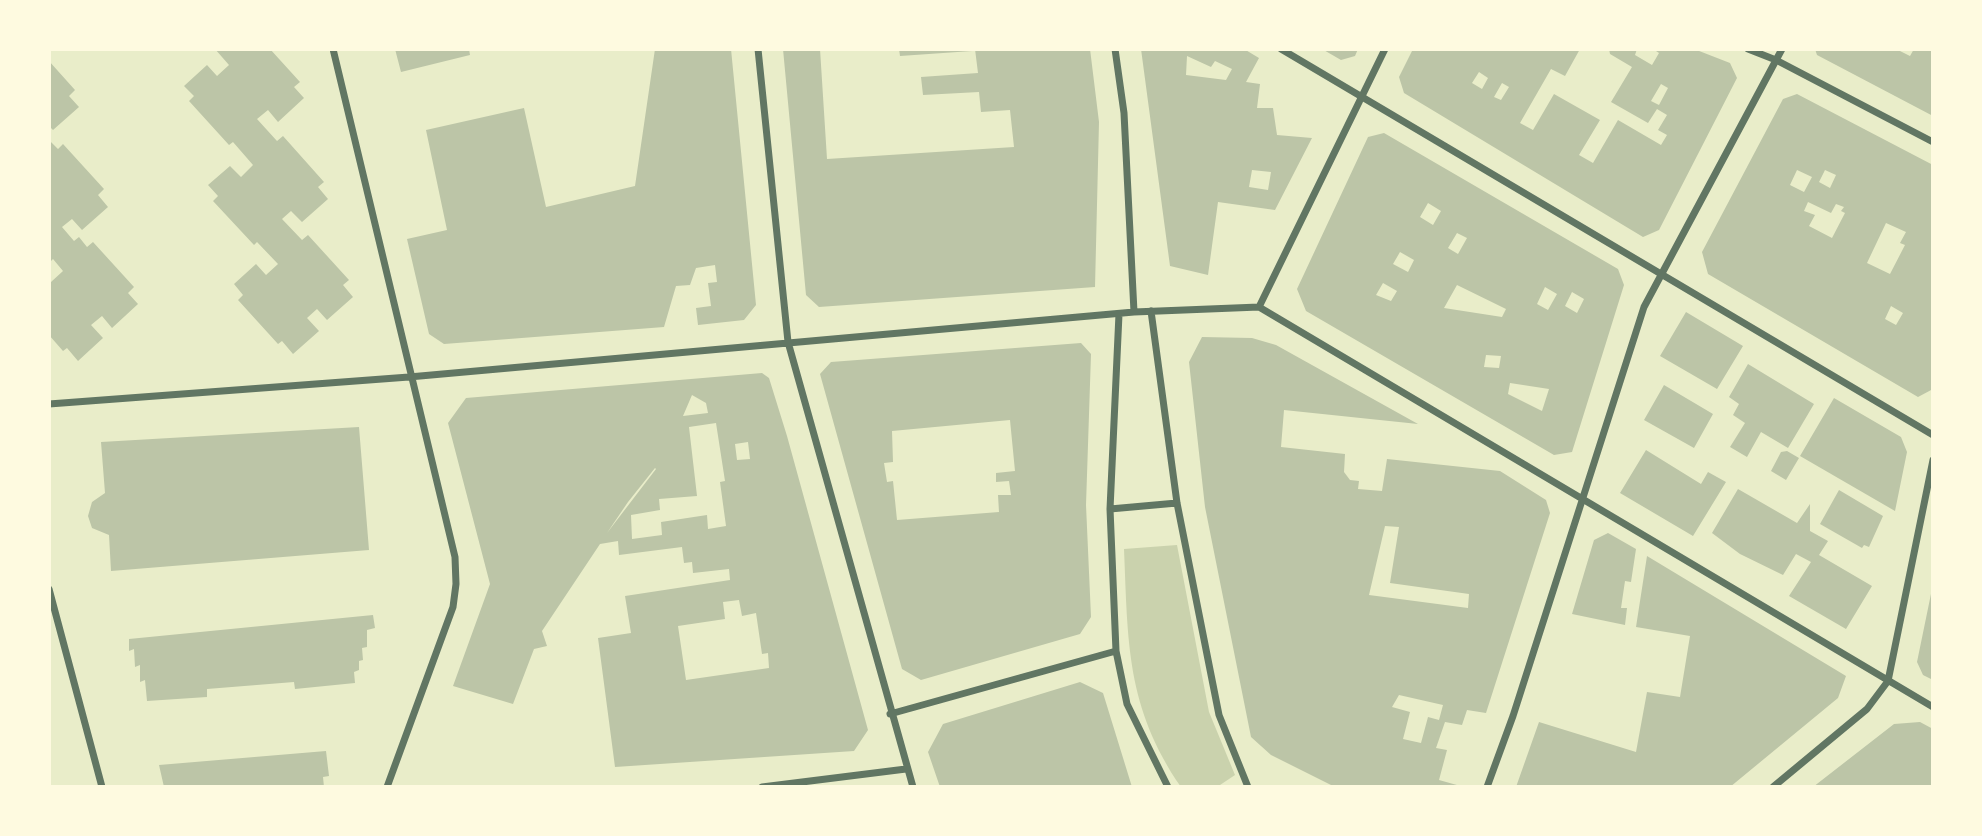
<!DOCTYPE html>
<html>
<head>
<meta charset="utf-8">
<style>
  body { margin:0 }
  #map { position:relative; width:1982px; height:836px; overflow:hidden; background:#e9edc9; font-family:"Fira Sans",sans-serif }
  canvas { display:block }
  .frame { position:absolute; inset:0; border:51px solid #fefae0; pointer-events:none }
</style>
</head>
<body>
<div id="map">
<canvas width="1982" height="836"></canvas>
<div class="frame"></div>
</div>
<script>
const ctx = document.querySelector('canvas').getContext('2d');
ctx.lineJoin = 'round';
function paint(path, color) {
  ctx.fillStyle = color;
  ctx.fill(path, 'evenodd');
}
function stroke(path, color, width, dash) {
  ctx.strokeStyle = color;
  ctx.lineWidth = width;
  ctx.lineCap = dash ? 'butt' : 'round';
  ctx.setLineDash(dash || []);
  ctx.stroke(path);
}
paint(new Path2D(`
  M1177 545 1209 712 1235 775 1217 787H1181C1126 707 1128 642 1124 549Z`), '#cad2ad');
paint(new Path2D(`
  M215 49H270L300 82 294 87 304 98 278 122 268 110 257 119 277 141 283 136 324 182 318 187 328 199 302 222 291 211 282 219 302 240 308 235 349 280 343 285 353 297 327 320 317 309 307 318 319 331 293 354 282 341 278 344 238 300 243 295 234 284 256 264 266 275 278 264 257 242 254 245 213 201 218 196 208 185 230 166 241 177 253 165 233 142 229 145 189 101 194 96 184 86 207 65 217 76 229 65Z
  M395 49H469L470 55 401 72Z
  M655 49H731L756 305 744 320 698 325 696 308 711 306 708 283 717 282 715 265 696 268 690 285 676 286 664 327 444 344 429 334 407 239 447 230 426 130 524 108 546 207 635 186Z
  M783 49H820L827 159 1014 147 1010 110 981 112 979 92 923 95 921 77 978 73 975 49H1090L1099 122 1095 287 819 307 806 295Z
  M899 49H972V51L900 56Z
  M1141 49H1244L1259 58 1246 82 1260 84 1257 108H1273L1277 135 1312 138 1275 210 1218 202 1208 275 1170 266ZM1187 56 1211 67 1215 61 1232 69 1226 80 1186 75ZM1252 170 1271 172 1268 190 1249 187Z
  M1322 49H1358L1355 56 1341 60Z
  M1413 49H1580L1565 76 1551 69 1520 123 1533 130 1554 94 1600 120 1579 155 1593 163 1618 120 1661 145 1667 135 1658 130 1667 115 1657 109 1648 123 1611 102 1632 67 1610 54 1609 49H1637L1635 55 1652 65 1659 53 1653 49H1694L1730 63 1737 78 1659 230 1643 237 1404 93 1399 77ZM1479 72 1488 78 1482 89 1472 83ZM1502 83 1509 87 1501 100 1494 97ZM1661 84 1668 88 1659 105 1651 101Z
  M1815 49H1896L1910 56 1914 49H1930L1933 52V116L1817 55Z
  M49 61 75 90 69 96 79 107 53 130 49 126Z
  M1797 94 1933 165V389L1918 397 1708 274 1702 252 1783 99ZM1797 170 1812 177 1804 192 1790 185ZM1825 170 1836 175 1830 188 1819 182ZM1808 202 1831 213 1836 204 1844 207 1841 211 1845 213 1832 238 1809 226 1815 215 1804 211ZM1886 223 1906 232 1900 243 1905 245 1890 274 1867 263ZM1891 306 1903 313 1896 325 1885 319Z
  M1384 133 1618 269 1624 285 1572 452 1554 455 1306 311 1297 289 1368 137ZM1428 203 1441 211 1433 225 1420 217ZM1457 233 1467 238 1458 254 1448 248ZM1400 252 1414 260 1408 272 1393 264ZM1383 283 1397 291 1391 301 1376 295ZM1457 285 1506 309 1502 317 1444 308ZM1545 287 1557 294 1548 310 1537 304ZM1572 292 1584 299 1577 313 1565 306ZM1486 355 1501 356 1499 368 1484 367ZM1510 383 1549 389 1542 411 1508 394Z
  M49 140 58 149 63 144 104 189 98 195 108 207 82 230 72 219 62 227 74 241 79 237 87 247 93 242 134 287 128 293 138 304 112 328 102 316 91 325 103 338 78 361 67 348 63 351 49 335V280L51 282 63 271 53 259 49 263Z
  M1686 312 1743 346 1717 389 1660 356Z
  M1202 337 1252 338 1276 345 1418 424 1284 410 1281 447 1345 454 1344 472 1350 480 1359 481 1358 489 1382 491 1387 459 1500 471 1546 500 1550 513 1486 713 1467 710 1462 725 1445 722 1436 748 1447 750 1439 780 1464 787H1335L1271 755 1251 737 1205 507 1189 362ZM1385 526 1399 527 1390 583 1469 594 1468 608 1369 595ZM1399 695 1443 705 1439 720 1428 717 1421 743 1403 739 1410 712 1392 707Z
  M1081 343 1091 354 1086 505 1091 617 1080 634 921 680 902 669 820 374 831 362ZM1010 420 1015 471 996 473V482L1009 481 1011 495H998L999 512 897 520 893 481 887 482 884 463 893 462 892 431Z
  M1748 364 1814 404 1788 448 1761 432 1747 457 1730 447 1745 423 1733 415 1739 404 1729 397Z
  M762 373 769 378 787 436 868 730 854 751 615 767 598 638 631 633 625 596 730 580 729 569 693 573 692 562 684 563 682 547 619 555 618 541 600 544 542 631 547 646 534 649 513 704 453 686 490 584 448 423 466 398ZM692 395 706 403 708 413 683 416ZM716 423 725 481 720 482 726 526 708 529 707 515 661 522 662 535 632 539 631 515 660 510 659 499 697 496 689 427ZM748 442 750 459 737 460 735 444ZM655 468 656 469 607 533 628 502ZM739 600 742 616 756 613 762 654 768 653 769 668 686 680 678 626 725 619 723 602Z
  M1664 385 1713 414 1694 448 1644 420Z
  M1834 398 1901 437 1907 452 1895 511 1800 456Z
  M359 427 369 550 111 571 109 535 92 528 88 516 92 502 105 493 101 442Z
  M1646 450 1701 484 1708 472 1726 482 1693 536 1620 493Z
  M1787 451 1799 458 1786 480 1771 471 1781 452Z
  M1738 489 1797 523 1810 504V531L1828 541 1819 555 1872 586 1846 629 1789 596 1811 562 1796 554 1783 575 1740 554 1712 533Z
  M1839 490 1883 516 1869 547 1864 545 1862 548 1820 524Z
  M1608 533 1636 549 1631 582 1625 581 1621 608H1627L1625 625 1572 614 1594 540Z
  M1647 556 1846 676 1838 698 1730 787H1516L1539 722 1636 752 1647 692 1680 697 1690 636 1636 627Z
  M1932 589H1933V680L1923 675 1917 662Z
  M373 615 375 628 367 630V647L362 648 363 660 359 661V670L354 672 355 683 295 689 294 682 207 689V697L147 701 145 680 140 682V665L135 667 134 649 129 651V639Z
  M1080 682 1103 693 1132 787H940L928 752 943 724Z
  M1920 722 1933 729V787H1813L1894 724Z
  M326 751 329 776 323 777 324 787H164L159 765Z`), '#bcc5a7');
stroke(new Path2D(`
  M333 49 455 557 456 584 453 607 387 787
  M758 49 788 342 913 787
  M1115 49 1124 113 1134 312
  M1281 49 1933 435
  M1748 49 1776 60 1933 142
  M1259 307 1385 49
  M1151 311 1177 503 1219 715 1248 787
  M1119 314 1110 509 1116 651 1127 704 1168 787
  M49 404 409 377 1134 312 1259 307 1933 707
  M1110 509 1177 503
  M49 589 102 787
  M890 714 1116 651
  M762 787 906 769
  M1487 787 1513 716 1644 307 1782 49
  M1773 787 1867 709 1888 681 1933 460`), '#617663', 7);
</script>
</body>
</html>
